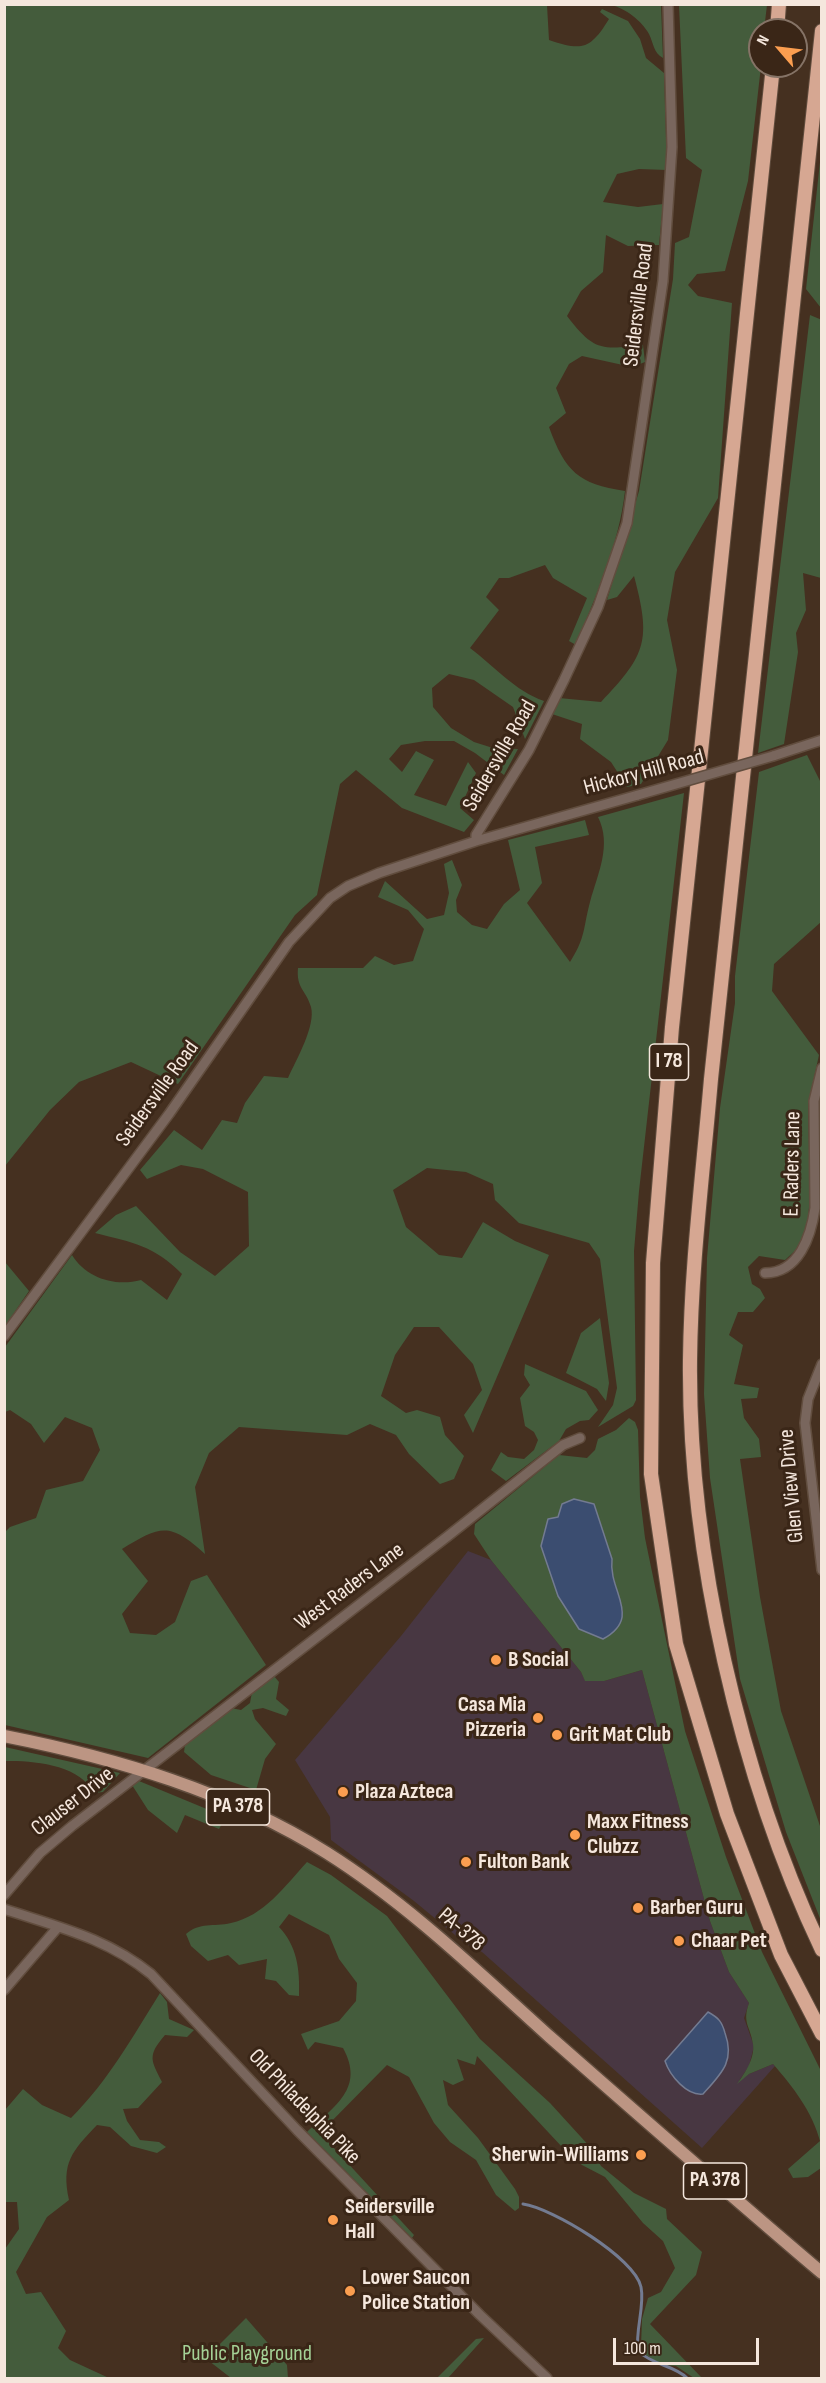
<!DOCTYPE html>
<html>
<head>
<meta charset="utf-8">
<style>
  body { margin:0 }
  #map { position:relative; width:826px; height:2383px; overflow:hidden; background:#453020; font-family:"Sofia Sans Condensed",sans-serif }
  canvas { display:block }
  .frame { position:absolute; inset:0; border:6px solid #f5e7dd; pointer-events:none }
  .north { position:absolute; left:748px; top:18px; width:60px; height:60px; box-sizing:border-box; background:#3a2617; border:2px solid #857366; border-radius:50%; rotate:298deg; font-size:16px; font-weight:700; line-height:24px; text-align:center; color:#f5e7dd }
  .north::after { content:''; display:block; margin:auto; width:21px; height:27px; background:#fb9e50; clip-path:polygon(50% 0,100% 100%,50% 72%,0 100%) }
  .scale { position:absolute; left:613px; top:2338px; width:146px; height:27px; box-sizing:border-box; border:3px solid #f5e7dd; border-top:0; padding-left:8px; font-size:18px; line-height:21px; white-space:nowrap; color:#f5e7dd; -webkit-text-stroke:4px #3a2617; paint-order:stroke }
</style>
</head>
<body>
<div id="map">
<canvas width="826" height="2383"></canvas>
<div class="frame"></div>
<div class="north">N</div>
<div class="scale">100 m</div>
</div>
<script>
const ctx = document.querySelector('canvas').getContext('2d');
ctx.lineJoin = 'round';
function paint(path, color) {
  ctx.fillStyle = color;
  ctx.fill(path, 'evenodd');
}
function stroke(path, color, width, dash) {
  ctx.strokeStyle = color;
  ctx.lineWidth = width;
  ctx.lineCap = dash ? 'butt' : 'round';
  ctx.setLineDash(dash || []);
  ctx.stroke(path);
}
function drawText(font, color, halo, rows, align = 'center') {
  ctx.font = font + ' "Sofia Sans Condensed",sans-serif';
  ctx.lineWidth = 6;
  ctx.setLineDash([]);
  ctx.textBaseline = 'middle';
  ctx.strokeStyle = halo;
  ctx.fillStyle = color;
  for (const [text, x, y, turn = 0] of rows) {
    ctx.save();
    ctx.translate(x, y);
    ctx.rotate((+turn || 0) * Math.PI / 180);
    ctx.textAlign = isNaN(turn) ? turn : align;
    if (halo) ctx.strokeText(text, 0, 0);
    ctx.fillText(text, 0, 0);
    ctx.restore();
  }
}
paint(new Path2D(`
  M468 1551 491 1560 581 1672 585 1680 604 1681 642 1670 710 1921 729 1972 749 2003 744 2018 754 2046 749 2066 739 2081 749 2074 773 2064 775 2066 702 2148 482 1952 466 1944 414 1901 331 1840 330 1817 295 1760 401 1636Z`), '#483742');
paint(new Path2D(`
  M5 5H547L549 40C582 51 590 50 609 19L600 12 602 9 628 21 640 39 646 58 664 73 667 170 639 169 617 174 603 202 638 207 663 204 659 245 628 246 606 235 603 272 581 291 567 316C594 351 601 350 643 345L645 362 632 367 582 356 569 364 556 388 566 413 549 427C565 471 578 484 625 491 619 545 596 595 576 645L569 641 587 598 553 578 545 565 509 578H499L486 597 499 610 470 648C494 666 515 691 544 701L525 739 513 707 474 680 449 674 432 688 433 707 451 728 474 742 493 748 518 749 504 775 475 753 454 741H425L401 745 389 759 402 772 416 751 434 760 414 795 446 806 468 762 476 773 460 808 474 820 464 832 402 808 356 770 340 784 317 895 295 915 178 1084 131 1062 79 1082 50 1110 5 1166Z
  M611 5H661L663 58C653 52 654 44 649 34 642 21 625 8 611 5Z
  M679 5H767L764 30H760L761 66 748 181 725 271 697 274 688 285 698 296 732 303 718 498 675 572 667 620 677 670 668 740 641 784 627 787 611 762 580 739 582 724 552 714 559 698 601 702C647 654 651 640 634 576L617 597 607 600 639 491 673 279 675 243 689 237 702 170 686 158Z
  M821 153V308L806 289Z
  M810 315 822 320 821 578 803 573 806 610 796 633 798 652 784 744 758 753Z
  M807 755 821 783V922L774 964 772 991 819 1055 808 1105 810 1197 807 1229 800 1246 785 1260 759 1256 748 1267 752 1284 760 1289 765 1298 753 1312H738L729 1335 743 1345 734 1384 759 1388 757 1398 741 1399 744 1418 759 1439 761 1457 740 1459 760 1597 781 1711 821 1829V1921L786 1832 740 1679 710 1478 704 1394 707 1258 720 1108 735 1003V976L759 772Z
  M684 793 639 1191 634 1251 636 1400 633 1406 598 1427 613 1405 617 1388 600 1259 589 1243 519 1223 495 1200 493 1184 466 1172 427 1168 393 1190 406 1227 439 1255 462 1258 483 1222 515 1241 549 1255 473 1433 464 1415 482 1390 473 1364 439 1327H414L395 1355 381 1396 406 1413 417 1410 440 1417 445 1435 464 1456 454 1479 440 1484 409 1454 396 1435 370 1424 347 1435 239 1427 209 1453 195 1487 205 1554C170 1522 161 1525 122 1549L148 1581 122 1614 130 1633 156 1635 175 1622 191 1581 207 1575 266 1665 148 1758 5 1725V1532L10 1527 36 1518 46 1490 83 1481 100 1450 92 1428 65 1417 44 1443 31 1424 10 1410 5 1412V1347L72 1255C86 1278 115 1287 141 1280L167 1300 182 1274C153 1245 134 1243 95 1233L116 1215 136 1206 180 1252 215 1276 249 1246 248 1192 203 1169 181 1165 147 1179 140 1170 174 1130 202 1150 222 1120 237 1123 245 1103 264 1076 288 1078C296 1060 316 1026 311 1007 306 990 296 988 298 968H363L375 956 394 965 413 961 424 929 408 910 378 897 385 881 427 919 444 915 449 893 444 864 452 860 462 885 456 900 457 912 472 925 487 929 504 904 520 890 508 840 585 820 589 835 535 847 542 883 527 903 570 962C586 937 583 928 590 902 598 873 612 845 598 817Z
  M5 1262 29 1291 5 1326Z
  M600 1318 609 1383 606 1401 597 1389 566 1373 581 1333Z
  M525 1364 586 1391 598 1410 589 1420 580 1421 566 1429 559 1441 506 1481 491 1470 501 1452 508 1457 524 1459 534 1450 538 1440 534 1432 525 1426 520 1398 530 1385 524 1375Z
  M629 1418 635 1422 638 1430 640 1497 645 1538 685 1731 726 1857 762 1952 821 2071V2168L808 2177 793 2178 788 2169 820 2141C812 2111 793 2087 773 2064L749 2074 737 2084C745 2073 755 2058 753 2044 750 2025 742 2023 749 2003L729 1972 710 1921 642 1670 604 1681H585L581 1672 491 1560 474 1534 475 1524 559 1455 587 1458 595 1450 598 1439 616 1430ZM574 1499 594 1504 612 1559 611 1568 623 1612 603 1639 579 1629 548 1520 559 1517 562 1504Z
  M274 1676 279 1682 276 1699 289 1710 286 1716 263 1708 252 1710 255 1719 276 1744 265 1759 256 1790 211 1775 184 1752 185 1745 231 1708 241 1710 250 1703 252 1692Z
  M5 1747 120 1773 103 1792 93 1793C82 1765 32 1760 5 1761Z
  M139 1781 226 1817 219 1829 185 1815 177 1833 148 1810 132 1785Z
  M307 1862 331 1875 387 1916 480 2039 550 2103 591 2148 601 2166 634 2193 666 2209 667 2219 702 2252 696 2275 650 2324 702 2378H694L676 2366 662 2365 643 2353 641 2346 642 2319 648 2298 661 2292 675 2268 663 2241 643 2223 605 2177 582 2165 563 2148 477 2056 475 2065 457 2059 464 2080 453 2085 443 2080 448 2105 478 2138 515 2189 519 2197V2208L515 2211 496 2195 476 2160 450 2142 434 2123 409 2077 387 2065 320 2133 414 2235 412 2238 307 2132C335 2106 365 2088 343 2048L315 2042 308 2050 301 2034 339 2021 356 2001 357 1983 339 1959 329 1935 289 1914 279 1927C297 1946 300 1969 299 1996L289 1995 276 1981 265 1979 267 1959 239 1965 228 1955 208 1961 191 1946 186 1934C200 1922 213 1927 231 1923 264 1916 285 1886 307 1862Z
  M160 1993 167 2002 169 2019 194 2030 187 2037 165 2035C147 2056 151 2060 162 2082L138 2108 123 2109 127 2121 140 2140 159 2142 166 2147 157 2153 131 2146 110 2127 97 2125C72 2151 61 2163 69 2200L47 2217 16 2272 26 2294 41 2292 66 2331 58 2348 70 2360 109 2378H5V2249L19 2229 17 2202H5V2110L23 2089 42 2105 71 2118C108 2081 132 2038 160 1993Z
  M246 2318 287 2365 288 2378H231L209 2361 211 2353Z
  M484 2338 448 2378H437L476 2339Z`), '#445c3c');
const water = new Path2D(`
  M574 1499 594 1504 612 1559C608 1592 643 1617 603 1639L579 1629 558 1596 541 1546 548 1519 558 1517 562 1504Z
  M708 2012C719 2018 722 2022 725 2033 735 2061 722 2073 703 2094 687 2096 670 2076 665 2061Z`);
paint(water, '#3b4d70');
stroke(water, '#737b91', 1.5);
stroke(new Path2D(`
  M523 2204C552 2208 635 2258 641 2287 645 2306 635 2330 638 2351 654 2366 674 2365 687 2378`), '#737b91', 3);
const minor = new Path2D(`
  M773 756 822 740
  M476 841V835L529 750 564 680 598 607 627 523 663 281 672 147 668 4
  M765 1273C799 1273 811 1236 815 1208L814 1101 822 1068
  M4 1336 169 1114 289 942 330 898 348 886 379 873 476 841 638 795
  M822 1364 808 1399 805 1423 822 1570
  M4 1895 40 1853 72 1826 448 1536 563 1445 580 1438
  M4 1909C58 1927 107 1938 151 1974L297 2130 480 2315 547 2378
  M4 1990 58 1927`);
const major = new Path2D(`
  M4 1736C116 1758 230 1792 327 1853 408 1904 479 1973 550 2037 640 2116 730 2195 822 2273`);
const highway = new Path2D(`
  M777 30 779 4
  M822 31 711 1079C703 1173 691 1266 690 1360 688 1550 740 1778 822 1950
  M773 66 672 1027 653 1263 651 1474 676 1644 727 1814 781 1955 822 2034`);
stroke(minor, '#614d3e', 12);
stroke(major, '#614d3e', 15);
stroke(highway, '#614d3e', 16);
stroke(minor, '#79665d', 9);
stroke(major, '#bc9583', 12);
stroke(highway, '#d6a792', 14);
const minorBridge = new Path2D(`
  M638 795 773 756`);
stroke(minorBridge, '#614d3e', 12, []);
stroke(minorBridge, '#79665d', 9);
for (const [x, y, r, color] of [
  [496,1660,6,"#fb9e50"],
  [538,1718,6,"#fb9e50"],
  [557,1735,6,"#fb9e50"],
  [343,1792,6,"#fb9e50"],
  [575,1835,6,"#fb9e50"],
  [466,1862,6,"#fb9e50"],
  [638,1908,6,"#fb9e50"],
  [679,1941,6,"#fb9e50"],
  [641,2155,6,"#fb9e50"],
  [333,2220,6,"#fb9e50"],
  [350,2291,6,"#fb9e50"]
]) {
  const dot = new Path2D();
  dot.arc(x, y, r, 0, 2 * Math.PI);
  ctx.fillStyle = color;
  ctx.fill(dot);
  stroke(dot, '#3a2617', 2);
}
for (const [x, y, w] of [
  [669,1062,39],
  [238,1807,63],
  [715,2181,63]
]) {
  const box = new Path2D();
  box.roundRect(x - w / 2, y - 18, w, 36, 4.5);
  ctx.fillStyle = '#3a2617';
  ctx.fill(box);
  stroke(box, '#f5e7dd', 1.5);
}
drawText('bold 21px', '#f5e7dd', null, [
  ["I 78",669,1062],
  ["PA 378",238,1807],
  ["PA 378",715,2181]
]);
drawText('22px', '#f5e7dd', '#3a2617', [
  ["Seidersville Road",639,305,-83],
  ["Seidersville Road",500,756,-60],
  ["Hickory Hill Road",644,773,-15],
  ["Seidersville Road",158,1094,-54],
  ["E. Raders Lane",793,1164,-89],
  ["Glen View Drive",792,1486,-95],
  ["West Raders Lane",350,1587,-37],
  ["Clauser Drive",73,1802,-38],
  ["PA-378",461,1930,41],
  ["Old Philadelphia Pike",304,2107,46]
]);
drawText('bold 22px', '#f5e7dd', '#3a2617', [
  ["B Social",508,1660],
  ["Casa Mia",526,1705,"right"],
  ["Pizzeria",526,1730,"right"],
  ["Grit Mat Club",569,1735],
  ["Plaza Azteca",355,1792],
  ["Maxx Fitness",587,1822],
  ["Clubzz",587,1847],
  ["Fulton Bank",478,1862],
  ["Barber Guru",650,1908],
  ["Chaar Pet",691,1941],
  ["Sherwin-Williams",629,2155,"right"],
  ["Seidersville",345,2207],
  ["Hall",345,2232],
  ["Lower Saucon",362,2278],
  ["Police Station",362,2303]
], 'left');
drawText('22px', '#a4d196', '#3a2617', [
  ["Public Playground",247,2354]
]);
</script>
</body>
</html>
